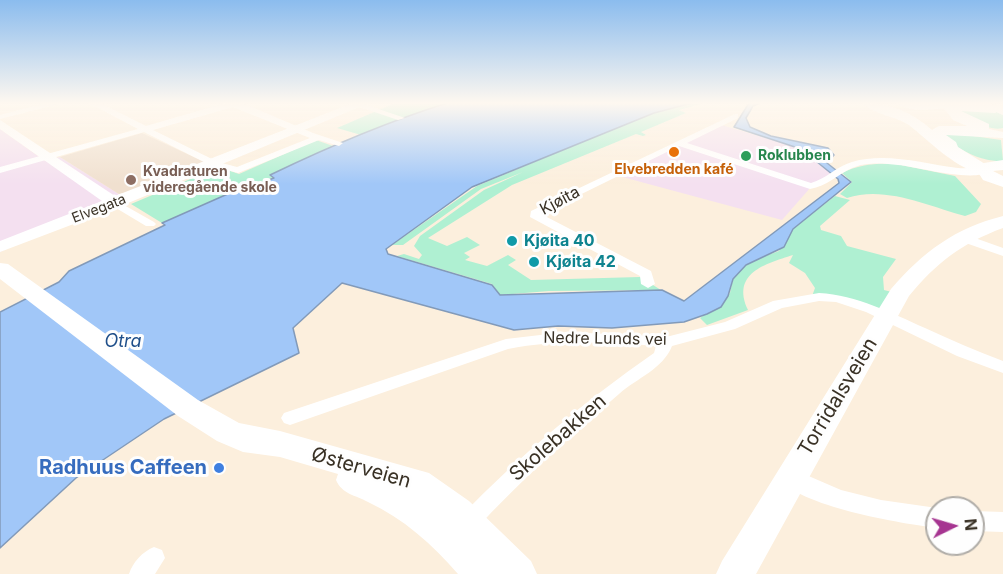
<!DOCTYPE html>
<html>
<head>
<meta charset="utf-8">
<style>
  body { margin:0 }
  #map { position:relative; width:1003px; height:574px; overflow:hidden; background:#fcefdd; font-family:Inter,sans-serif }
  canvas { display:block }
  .north { position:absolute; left:925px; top:496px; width:60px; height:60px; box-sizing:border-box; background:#fefefe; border:2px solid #afaca7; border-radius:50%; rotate:85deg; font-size:16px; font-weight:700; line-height:24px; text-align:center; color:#393125 }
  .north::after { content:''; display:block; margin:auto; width:21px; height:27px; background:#a63591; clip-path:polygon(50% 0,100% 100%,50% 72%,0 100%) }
</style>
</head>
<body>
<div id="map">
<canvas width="1003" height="574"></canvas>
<div class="north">N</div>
</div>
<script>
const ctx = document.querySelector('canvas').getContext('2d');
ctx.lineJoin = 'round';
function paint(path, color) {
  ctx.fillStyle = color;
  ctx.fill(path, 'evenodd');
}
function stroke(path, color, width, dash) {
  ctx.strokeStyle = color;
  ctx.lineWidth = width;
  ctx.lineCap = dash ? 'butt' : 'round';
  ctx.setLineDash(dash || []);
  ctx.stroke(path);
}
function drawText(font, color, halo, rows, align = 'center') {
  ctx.font = font + ' Inter,sans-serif';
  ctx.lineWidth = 6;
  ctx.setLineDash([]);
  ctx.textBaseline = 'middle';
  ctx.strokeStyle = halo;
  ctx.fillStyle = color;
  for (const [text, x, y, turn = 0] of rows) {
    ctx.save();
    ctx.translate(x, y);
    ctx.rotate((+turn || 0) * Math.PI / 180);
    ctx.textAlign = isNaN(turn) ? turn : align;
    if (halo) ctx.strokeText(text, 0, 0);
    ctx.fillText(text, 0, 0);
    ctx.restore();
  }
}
paint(new Path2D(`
  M718 124 800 148 832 174 811 187 782 220 615 175Z
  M0 129 45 161 60 157 122 196 0 252Z`), '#f4e0f0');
paint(new Path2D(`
  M142 133 209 164 122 196 60 157Z`), '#f0e0cf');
paint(new Path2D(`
  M395 103H448L361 135 337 128Z
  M691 103H704L679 110 686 113 641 132 646 135 643 136 636 134 512 185 428 238 447 246 467 237 480 245 464 253 470 257 465 260 487 266 508 255 516 260 508 265 531 280 640 277 661 290 549 291 500 295 492 284 397 256 404 254 419 259 422 255 414 246 420 236 484 190 523 172 481 189 403 245H392L477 186 652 113Z
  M957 108 993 110 1003 115V128C987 132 969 117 957 108Z
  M945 132 1001 140 1003 161C981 162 959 150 942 136Z
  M316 140 333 146 271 175 274 177 252 186 248 185 162 223 131 204 219 167 239 174Z
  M896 164 955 176 981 204 976 212 965 216C929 206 884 185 847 198L840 194 852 182 842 173C860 164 876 163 896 164Z
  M835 196 850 200 820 226 821 230 841 236 847 246 896 259 883 277 884 290 896 293 886 317 830 299H811L815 288 805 273 789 263 793 255C765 264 731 273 748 310L707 325 700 318 723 302 730 293 734 275 746 263 779 251 790 231Z`), '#aff0d2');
const water = new Path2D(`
  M447 103H692L654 113 472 187 386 249 388 254 492 285 500 295 662 290 684 301 839 183 838 179 801 149 734 127 749 103H760L753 106 746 118 750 127 771 136 828 148 834 155 827 163 851 182 793 229 784 247 746 265 733 279 728 296 721 307 707 314 684 322 612 328 558 326 514 330 342 283 293 328 299 353 164 419 76 478 0 548V312L59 282 69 271 165 225 162 223 248 185 252 186 274 178 270 175C328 147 387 122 447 103Z`);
paint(water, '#a1c7f8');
stroke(water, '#829ab9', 1.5);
paint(new Path2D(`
  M47 103H62L0 119V115Z
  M89 103H100L146 126 226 103H242L313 133 343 143 339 146 319 140 238 173 212 166 144 132 0 173V167L138 129ZM233 107 310 138 237 167 218 162 153 130Z
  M348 103H361L405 118 398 120Z
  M735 114H738V118L687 143 811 183C826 179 837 166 852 162 887 152 923 164 958 168 968 169 983 166 990 171 974 183 919 167 898 165 883 163 865 162 852 168 837 175 827 186 810 189L679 146 541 214 651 271 655 284 648 288 641 284 640 276 530 217 531 211Z
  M115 200 154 222 156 224 154 226H146L111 205 110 203Z
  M961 233 1003 248V256L957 240 955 237Z
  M819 293C857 295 891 313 925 328 951 340 976 351 1003 361V373L957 356 866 312 836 302 819 301 782 308 735 329 672 346C663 369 637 378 619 394 569 437 520 481 475 530L468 533 461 530 457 523 461 516C519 456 585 401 654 353L656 346C606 342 558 339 508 349L290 425 284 423 281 418 284 413 506 339 566 332 666 337 725 322 773 301Z
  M790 468 841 490 881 500 937 508V528C905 524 794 506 780 477L783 471Z
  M973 511 1003 512V532L973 531Z
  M154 547 162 550 165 558 155 574H129C133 562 142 552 154 547Z`), '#fff');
paint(new Path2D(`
  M353 103H369L121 206 0 252V241L102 201 0 129V120L115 196Z`), '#fff');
paint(new Path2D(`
  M981 103 1003 106V115L983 106Z
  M1003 160V170L993 171 1003 176V187L983 180 976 169 984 163Z
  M1003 216V228C962 243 936 263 909 296L756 574H716L722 561 891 289C923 252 955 228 1003 216Z
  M0 263 8 264 198 400 239 423 280 431 429 473 469 501 531 561 537 574H458C432 544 404 519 368 502 355 495 342 494 336 480L338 474 280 457 243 452 217 441 178 416 0 279Z`), '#fff');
paint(new Path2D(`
  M863 103C889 103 912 112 932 130L939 126H967L953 120 944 108C931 110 908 112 897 103H985L1000 106 1002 109 995 113 961 111 989 124V129L1003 132V138L946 135 956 142 958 147 993 169 990 173C966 179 927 139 909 125 896 116 874 115 863 103Z`), '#fff');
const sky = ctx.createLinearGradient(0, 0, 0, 184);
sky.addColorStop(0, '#8bbcee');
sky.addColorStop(0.56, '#fef8f0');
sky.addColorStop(1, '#fef8f000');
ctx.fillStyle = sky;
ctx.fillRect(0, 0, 1003, 184);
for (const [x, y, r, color] of [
  [674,152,6,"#e8710a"],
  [746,156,6,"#2e9e5b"],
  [131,180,6,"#8d6e63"],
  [512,241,6,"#0f9aa8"],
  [534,262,6,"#0f9aa8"],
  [219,468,6,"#3f7fe0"]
]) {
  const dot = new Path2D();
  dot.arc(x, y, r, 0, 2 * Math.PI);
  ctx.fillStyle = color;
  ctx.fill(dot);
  stroke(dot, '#fefefe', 2);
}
drawText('bold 14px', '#27864d', '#fefefe', [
  ["Roklubben",758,156]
], 'left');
drawText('bold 14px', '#c56008', '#fefefe', [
  ["Elvebredden kafé",674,170]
]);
drawText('bold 14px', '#785e54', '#fefefe', [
  ["Kvadraturen",143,172],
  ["videregående skole",143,188]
], 'left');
drawText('14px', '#393125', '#fefefe', [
  ["Elvegata",99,209,-21]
]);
drawText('16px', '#393125', '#fefefe', [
  ["Kjøita",560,201,-28],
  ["Nedre Lunds vei",605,339,1]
]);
drawText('bold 16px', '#0d838f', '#fefefe', [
  ["Kjøita 40",524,241],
  ["Kjøita 42",546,262]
], 'left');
drawText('italic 18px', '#1f4f8a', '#fefefe', [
  ["Otra",123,342]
]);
drawText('20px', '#393125', '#fefefe', [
  ["Torridalsveien",838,397,-59],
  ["Skolebakken",558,438,-41],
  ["Østerveien",361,468,16]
]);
drawText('bold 20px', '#366cbe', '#fefefe', [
  ["Radhuus Caffeen",207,468]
], 'right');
</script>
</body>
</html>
